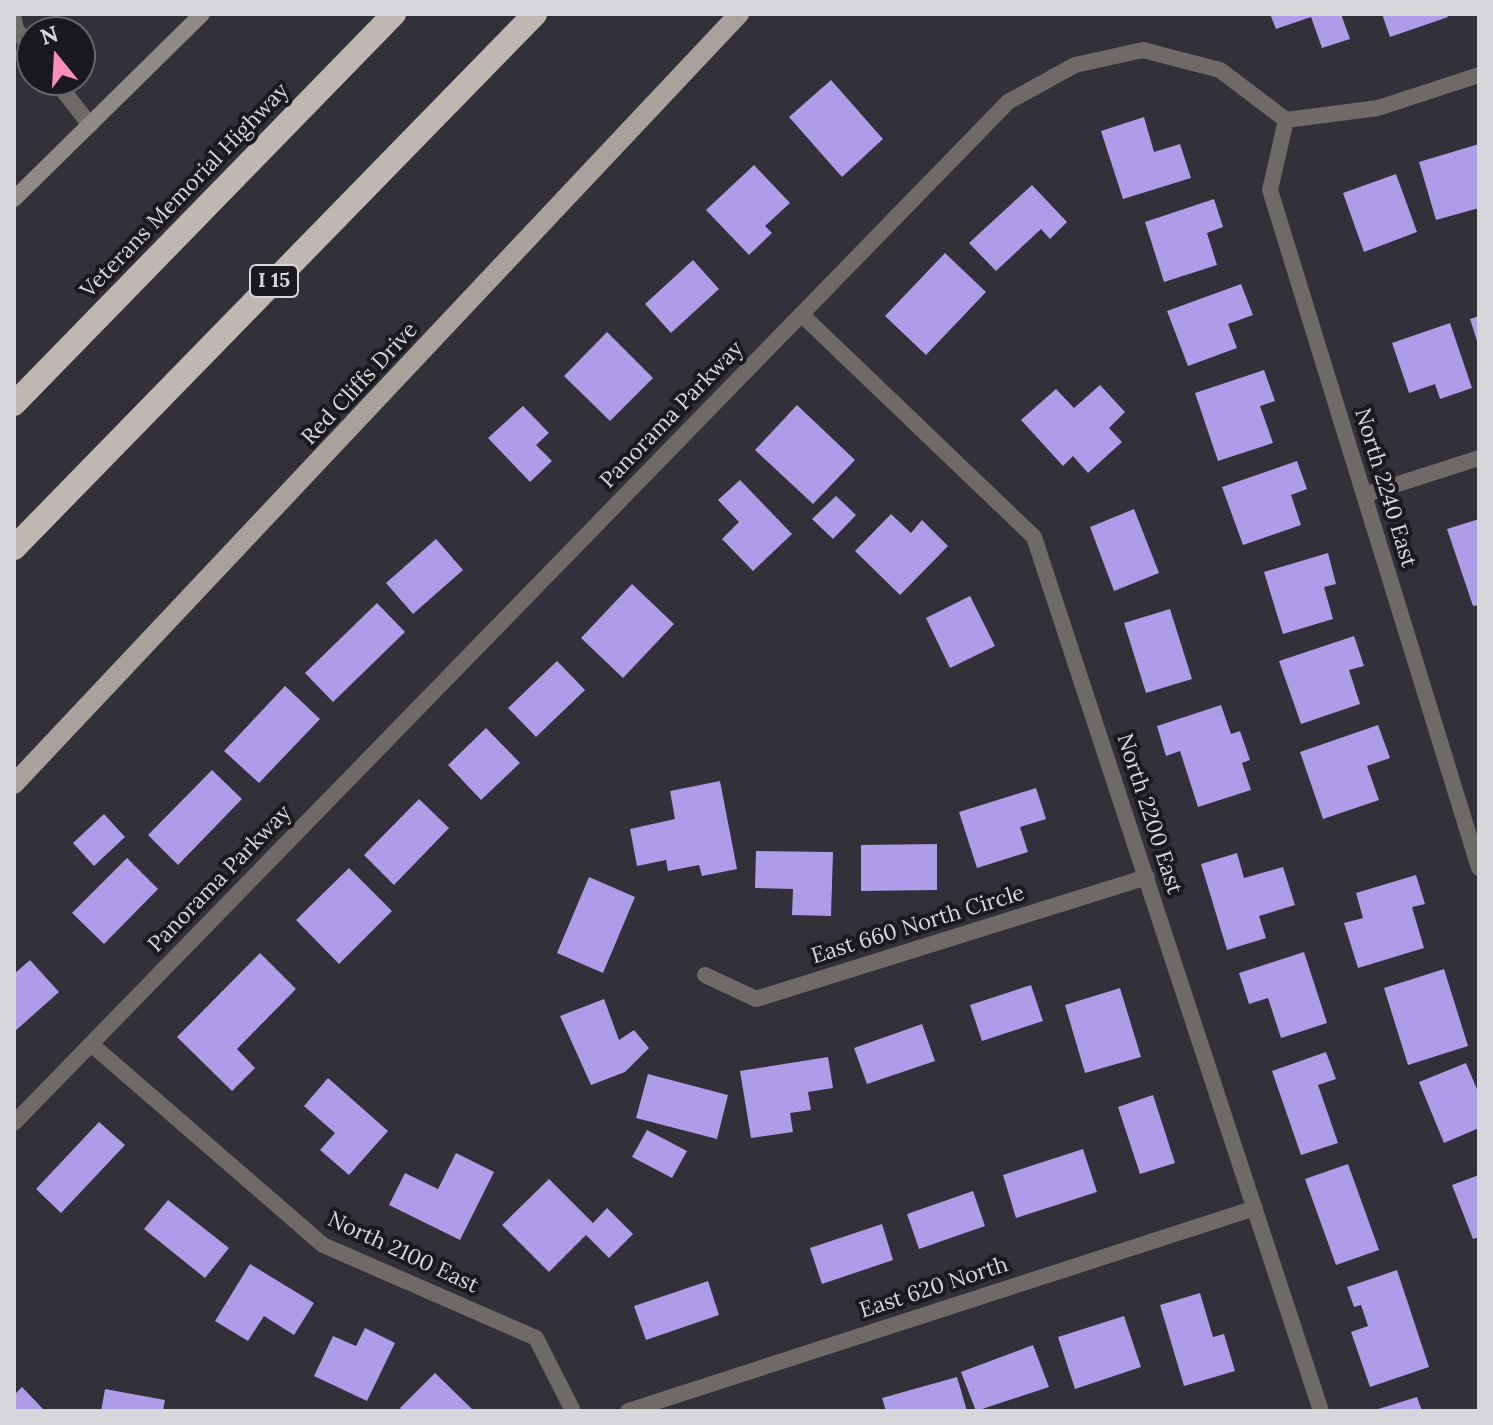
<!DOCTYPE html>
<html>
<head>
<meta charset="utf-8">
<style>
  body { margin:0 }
  #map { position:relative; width:1493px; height:1425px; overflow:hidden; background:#323038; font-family:Lora,serif }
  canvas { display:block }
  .frame { position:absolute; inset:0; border:16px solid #d6d6db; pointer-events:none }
  .north { position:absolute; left:16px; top:16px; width:80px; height:80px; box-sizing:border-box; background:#1a191d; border:2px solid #656569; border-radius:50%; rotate:342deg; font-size:22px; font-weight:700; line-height:32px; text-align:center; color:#d6d6db }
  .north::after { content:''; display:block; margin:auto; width:28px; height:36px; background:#fe8ebb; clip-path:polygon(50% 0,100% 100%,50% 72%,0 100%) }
</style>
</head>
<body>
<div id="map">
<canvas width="1493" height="1425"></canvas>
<div class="frame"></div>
<div class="north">N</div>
</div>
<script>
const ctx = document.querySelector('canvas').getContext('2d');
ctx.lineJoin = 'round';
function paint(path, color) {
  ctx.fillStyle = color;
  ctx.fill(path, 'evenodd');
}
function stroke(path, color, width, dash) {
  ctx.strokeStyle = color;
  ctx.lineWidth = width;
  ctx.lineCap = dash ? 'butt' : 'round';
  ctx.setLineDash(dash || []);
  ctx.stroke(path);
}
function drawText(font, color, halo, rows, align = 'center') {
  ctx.font = font + ' Lora,serif';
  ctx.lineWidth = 8;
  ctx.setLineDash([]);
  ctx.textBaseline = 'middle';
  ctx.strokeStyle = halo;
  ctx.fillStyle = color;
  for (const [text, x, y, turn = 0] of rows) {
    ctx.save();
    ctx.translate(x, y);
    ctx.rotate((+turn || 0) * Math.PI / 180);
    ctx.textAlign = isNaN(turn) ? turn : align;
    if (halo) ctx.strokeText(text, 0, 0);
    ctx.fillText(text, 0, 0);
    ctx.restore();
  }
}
paint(new Path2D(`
  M1270 14H1341L1350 39 1322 48 1311 17 1276 29Z
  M1382 14H1446L1448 17 1390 37Z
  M831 80 883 139 842 177 789 117Z
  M1144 117 1154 152 1180 144 1191 178 1123 199 1101 131Z
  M1479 144V208L1436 220 1419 162Z
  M754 165 790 203 765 226 772 233 749 255 706 210Z
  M1396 174 1417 232 1364 252 1343 193Z
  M1032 185 1067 222 1050 239 1041 229 996 271 969 243Z
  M1214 199 1223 227 1207 233 1217 265 1164 282 1145 222Z
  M945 253 986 292 926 355 885 316Z
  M693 260 719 289 671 333 645 304Z
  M1241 284 1253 315 1228 324 1237 348 1188 366 1167 311Z
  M1479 316V344H1478L1470 319Z
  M1450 323 1472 388 1440 399 1435 384 1409 393 1392 343Z
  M607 332 653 378 610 421 564 376Z
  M1264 370 1275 401 1260 406 1273 443 1218 461 1195 393Z
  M1100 385 1125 412 1109 428 1122 442 1088 473 1073 456 1063 466 1021 420 1056 389 1074 408Z
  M797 405 855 460 813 504 755 450Z
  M523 406 549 433 536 445 552 461 530 482 488 438Z
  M1297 461 1307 489 1291 495 1301 525 1243 545 1222 487Z
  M740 480 792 534 753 571 722 539 739 522 718 500Z
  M836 496 856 515 833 539 812 519Z
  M1134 509 1159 573 1114 591 1090 527Z
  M891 514 911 533 922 520 948 546 900 595 855 551Z
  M1479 519V605L1473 606 1447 529Z
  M436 539 463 570 413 614 386 583Z
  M1328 553 1336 584 1324 587 1333 619 1283 634 1264 572Z
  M632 584 674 624 623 678 581 638Z
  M970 596 995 646 950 668 926 618Z
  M377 603 405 632 333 702 305 673Z
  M1170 609 1192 679 1146 693 1124 623Z
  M1354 636 1364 666 1349 670 1360 704 1301 724 1279 661Z
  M557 661 585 690 536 737 508 708Z
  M285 686 320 719 259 783 224 751Z
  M1221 705 1231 734 1240 731 1250 760 1242 763 1251 790 1198 807 1180 751 1166 756 1157 726Z
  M1378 725 1390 758 1367 766 1379 800 1323 819 1300 752Z
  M486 728 520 763 481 800 448 765Z
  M212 770 242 799 178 865 148 835Z
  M720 781 737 869 702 876 699 865 668 871 666 860 637 866 630 829 675 819 670 791Z
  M1036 788 1046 819 1020 827 1028 852 977 868 959 812Z
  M419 799 449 828 394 885 364 855Z
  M104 814 125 837 94 866 73 843Z
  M937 844V890L861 891V845Z
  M756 851 833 852 831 916 792 915 793 889 755 888Z
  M1237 853 1244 878 1283 867 1295 905 1259 916 1266 938 1227 950 1201 864Z
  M127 858 158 889 104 944 72 913Z
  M349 868 392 911 339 964 296 920Z
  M1416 875 1425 904 1412 907 1424 948 1358 968 1344 923 1363 918 1356 893Z
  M589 877 635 897 603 973 557 953Z
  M1304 952 1327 1023 1281 1038 1268 998 1249 1004 1239 973Z
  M260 953 296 989 237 1049 255 1068 232 1091 177 1037Z
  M30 960 59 992 14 1032V974Z
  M1444 969 1468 1046 1408 1065 1384 988Z
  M1031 985 1043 1021 982 1041 970 1005Z
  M1120 988 1141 1057 1085 1073 1065 1005Z
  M604 999 619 1040 634 1030 649 1048 625 1072 591 1085 560 1016Z
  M922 1024 935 1061 867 1084 854 1048Z
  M1326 1052 1336 1079 1318 1085 1338 1143 1301 1155 1272 1071Z
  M828 1057 833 1088 808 1092 811 1110 790 1113 793 1132 751 1138 740 1071Z
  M1466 1063 1479 1094V1128L1444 1143 1419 1082Z
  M648 1074 728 1095 717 1139 636 1118Z
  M328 1078 388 1131 349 1175 320 1150 335 1133 304 1106Z
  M1153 1095 1175 1163 1140 1174 1118 1107Z
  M99 1122 125 1145 61 1213 36 1189Z
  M647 1130 687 1151 672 1178 632 1157Z
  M1083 1149 1097 1192 1016 1218 1003 1175Z
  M456 1153 494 1172 460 1240 389 1205 405 1173 438 1189Z
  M1348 1164 1379 1250 1336 1265 1305 1179Z
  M1479 1175V1237L1473 1239 1452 1185Z
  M549 1179 593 1223 607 1208 633 1234 609 1258 586 1235 549 1272 502 1225Z
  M973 1191 985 1226 919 1249 907 1214Z
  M168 1200 229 1248 205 1278 144 1229Z
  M882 1224 893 1260 822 1284 810 1248Z
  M250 1264 314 1303 294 1335 264 1316 248 1341 215 1321Z
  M1397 1270 1429 1367 1370 1387 1351 1332 1368 1326 1361 1305 1354 1307 1347 1287Z
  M708 1281 719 1315 646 1340 634 1306Z
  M1200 1293 1213 1337 1224 1334 1235 1371 1184 1386 1160 1305Z
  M1124 1316 1141 1367 1075 1389 1058 1337Z
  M365 1328 395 1343 367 1401 314 1376 333 1336 356 1346Z
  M1033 1345 1049 1387 976 1411 961 1372Z
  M435 1373 474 1411H403L400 1408Z
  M957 1377 967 1411H886L882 1398Z
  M22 1387 45 1411H14V1395Z
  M105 1389 165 1400 163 1411H101Z
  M1417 1397 1422 1411H1376L1375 1410Z`), '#ad9ce7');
stroke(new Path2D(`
  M14 19 16 29 32 50
  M55 80 90 125
  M1286 120 1270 190 1479 868
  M801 314 1034 537 1321 1411
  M1364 495 1479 458
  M705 975 756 999 1147 877
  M91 1044 323 1245 536 1338 573 1411
  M14 1123 1008 102 1075 65 1143 50 1220 70 1286 120 1378 108 1479 75
  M628 1411 1255 1208`), '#6d6a67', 16);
stroke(new Path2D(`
  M14 199 202 14`), '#8f8a85', 16);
stroke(new Path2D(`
  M14 784 739 14`), '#a8a29b', 20);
stroke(new Path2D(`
  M14 404 394 14
  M14 548 535 14`), '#bfb8b0', 24);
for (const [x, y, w] of [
  [274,281,48]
]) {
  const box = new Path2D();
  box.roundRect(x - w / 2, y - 16, w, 32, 6);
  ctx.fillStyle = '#1a191d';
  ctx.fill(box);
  stroke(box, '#d6d6db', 2);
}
drawText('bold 20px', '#d6d6db', null, [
  ["I 15",274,281]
]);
drawText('22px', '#d6d6db', '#1a191d', [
  ["Veterans Memorial Highway",185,191,-46],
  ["Red Cliffs Drive",360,384,-47],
  ["Panorama Parkway",672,415,-46],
  ["North 2240 East",1385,488,73],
  ["North 2200 East",1149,814,72],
  ["Panorama Parkway",220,879,-46],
  ["East 660 North Circle",918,925,-17],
  ["North 2100 East",403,1253,25],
  ["East 620 North",934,1288,-18]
]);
</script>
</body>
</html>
